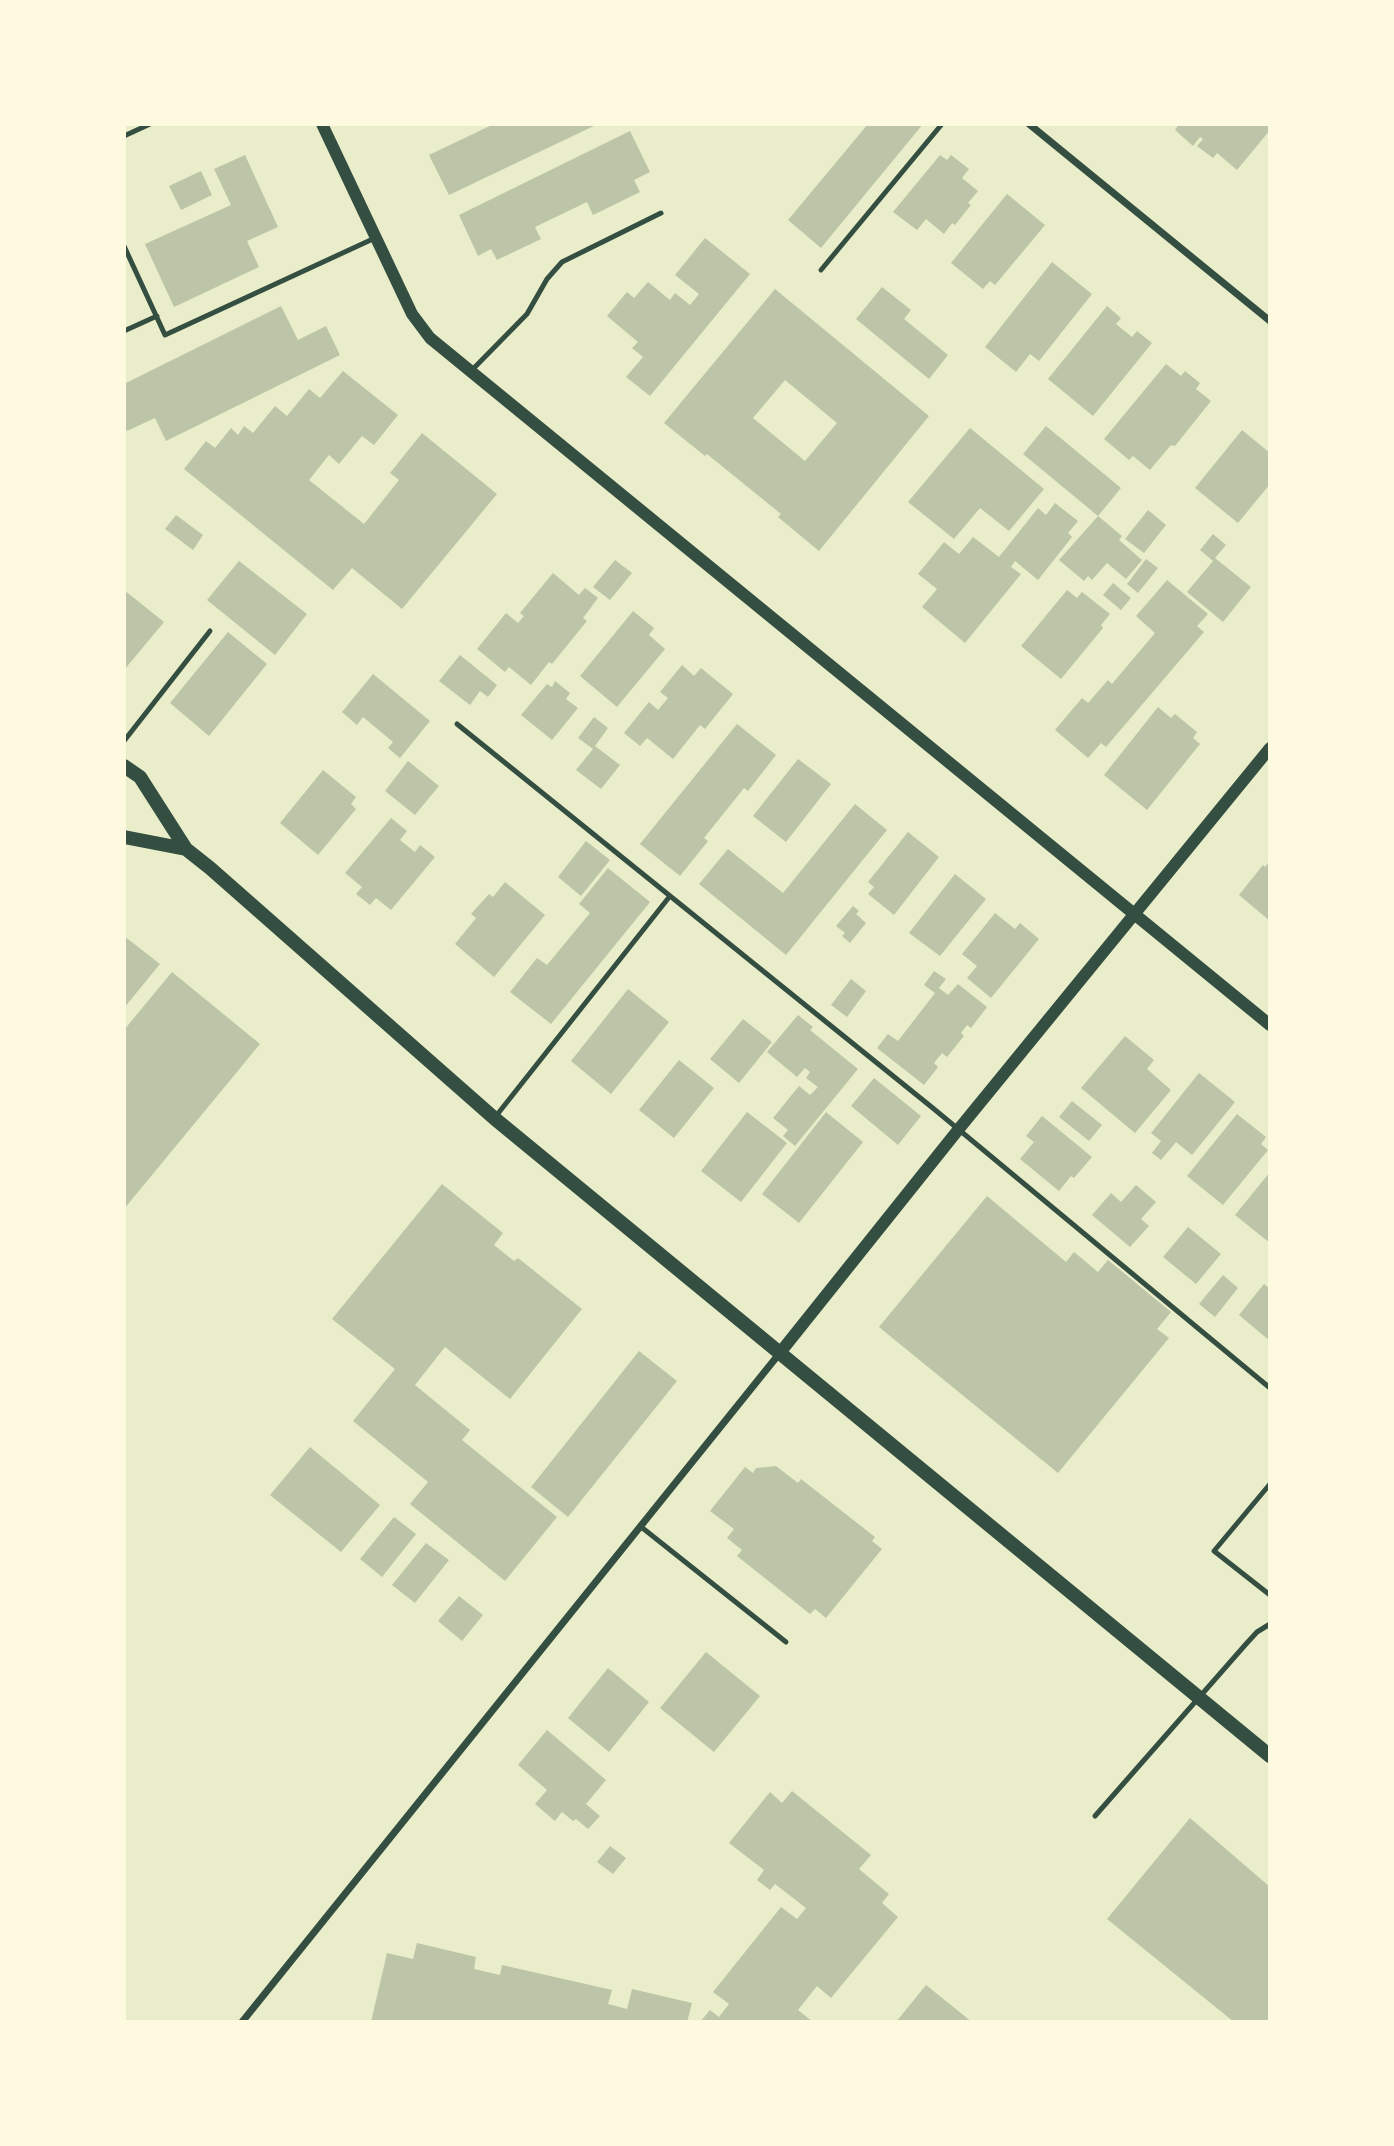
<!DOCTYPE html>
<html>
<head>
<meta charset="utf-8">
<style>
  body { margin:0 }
  #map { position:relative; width:1394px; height:2146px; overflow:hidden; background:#e9edc9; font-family:"Archivo Narrow",sans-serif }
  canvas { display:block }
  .frame { position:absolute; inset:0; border:126px solid #fefae0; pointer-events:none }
</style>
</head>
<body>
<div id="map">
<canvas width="1394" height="2146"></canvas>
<div class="frame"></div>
</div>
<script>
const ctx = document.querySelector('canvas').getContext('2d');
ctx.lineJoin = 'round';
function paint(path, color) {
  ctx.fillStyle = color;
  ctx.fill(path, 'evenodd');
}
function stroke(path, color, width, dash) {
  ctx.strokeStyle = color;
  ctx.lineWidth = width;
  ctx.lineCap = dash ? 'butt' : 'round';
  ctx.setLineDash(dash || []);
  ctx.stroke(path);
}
paint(new Path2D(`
  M494 124H598L449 195 429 155Z
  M868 124H923L821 248 788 220Z
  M1179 124H1270V130L1237 170 1217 153 1213 158 1197 146 1203 139 1200 137 1193 146 1175 130Z
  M630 131 650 172 634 180 640 192 593 215 587 202 535 227 541 239 497 260 491 249 478 256 459 215Z
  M245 155 278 227 247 241 259 267 174 307 145 244 231 205 214 169Z
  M940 155 947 160 951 155 969 169 962 178 978 191 968 203 971 205 955 225 952 223 944 234 926 219 917 230 893 212Z
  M201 171 212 195 181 210 169 186Z
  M1007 194 1045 225 995 285 990 281 983 289 951 263Z
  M705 238 750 274 650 396 626 377 643 357 632 348 638 342 607 316 627 292 634 298 648 282 670 300 675 293 690 305 699 294 675 275Z
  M1052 262 1092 294 1039 361 1030 354 1016 372 985 347Z
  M882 287 911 310 904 319 948 355 929 379 856 319Z
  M775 289 929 416 819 551 778 517 781 514 707 454 705 456 664 423ZM785 380 837 423 805 461 753 418Z
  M281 306 298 340 326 326 340 355 166 441 155 418 127 431 124 426V384Z
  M1107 306 1121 318 1116 324 1132 337 1137 331 1152 343 1093 416 1048 379Z
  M1166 364 1181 376 1185 371 1200 383 1196 389 1211 401 1175 446 1171 445 1150 470 1133 456 1129 460 1104 439Z
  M343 371 398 415 374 445 362 436 339 464 329 455 309 480 364 524 399 480 390 473 422 433 497 494 402 609 352 568 333 590 184 469 206 441 215 448 231 428 238 435 244 426 253 433 275 406 287 416 309 389 320 398Z
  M1046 426 1121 488 1098 516 1023 454Z
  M970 428 1044 489 1009 531 980 508 954 539 908 502Z
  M1242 430 1270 453V484L1238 523 1195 488Z
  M1055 503 1078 521 1068 533 1072 537 1038 580 1015 561 1011 567 1021 574 965 643 922 607 937 589 918 574 944 542 959 554 973 537 999 557 1038 508 1046 515Z
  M1148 510 1166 525 1144 553 1125 539Z
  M176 515 203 535 193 550 165 529Z
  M1098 516 1122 536 1119 540 1142 560 1126 579 1107 563 1092 580 1088 576 1084 581 1059 560Z
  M1213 534 1226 545 1215 558 1251 587 1223 622 1187 592 1213 561 1200 550Z
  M1146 559 1158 568 1138 593 1127 584Z
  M615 560 632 573 610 600 593 587Z
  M239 561 307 614 275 655 207 600Z
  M553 573 579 595 585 588 598 598 583 618 587 621 552 664 549 662 531 685 509 667 505 672 477 649 506 613 518 623 524 616 520 613Z
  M1167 580 1208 614 1197 626 1204 632 1106 747 1101 743 1088 758 1055 730 1082 698 1088 703 1108 680 1112 684 1155 633 1136 616Z
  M1113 583 1131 598 1121 610 1103 595Z
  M124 590 164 622 124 670Z
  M1067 590 1077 598 1082 592 1110 614 1101 625 1103 628 1061 679 1021 646Z
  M633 611 654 628 649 635 665 649 617 707 580 676Z
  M228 632 267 664 209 736 170 703Z
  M460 655 497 685 488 697 480 691 470 705 439 681Z
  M682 665 694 676 701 668 733 694 705 729 700 725 673 759 647 738 640 746 624 733 649 702 658 710 668 698 660 692Z
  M373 674 430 721 400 758 388 748 393 742 363 717 357 725 342 712Z
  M555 681 570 693 566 699 578 708 552 740 521 715 547 684 552 687Z
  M1158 707 1171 718 1175 714 1197 732 1193 738 1200 744 1147 810 1104 775Z
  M594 717 608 728 595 746 620 765 601 789 576 770 593 749 578 738Z
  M737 724 776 755 748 791 744 788 704 838 708 841 680 876 640 844Z
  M798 759 831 784 786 842 753 816Z
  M408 761 439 786 415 815 385 791Z
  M323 770 356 797 351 804 356 809 318 855 280 823Z
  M855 804 887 830 786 955 699 884 728 849 783 893Z
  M391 818 407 831 400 840 415 852 420 845 435 857 391 910 376 898 370 905 356 894 362 887 345 873Z
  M908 832 939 857 894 915 868 894 874 887 868 882Z
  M586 841 610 860 581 896 558 877Z
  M1270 861V921L1239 895 1263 865 1265 867Z
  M608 868 650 902 551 1024 510 992 537 958 547 965 590 913 579 904Z
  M955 874 986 899 940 956 909 933Z
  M505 882 545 915 494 977 455 944 476 918 471 914 489 894 493 897Z
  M853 906 859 911 856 914 866 923 850 943 842 936 845 933 836 926Z
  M995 913 1015 929 1020 923 1039 939 991 998 967 978 977 966 962 954Z
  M124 936 160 964 124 1008Z
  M934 971 946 979 939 988 948 995 958 984 987 1007 971 1028 967 1025 961 1033 964 1036 947 1057 942 1053 934 1063 938 1067 924 1085 877 1048 888 1034 898 1041 935 993 924 985Z
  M172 972 260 1044 124 1209V1030Z
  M851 979 866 991 847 1017 831 1005Z
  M628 989 669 1022 611 1094 571 1061Z
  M798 1015 813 1027 810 1030 858 1069 795 1146 783 1136 788 1130 773 1118 799 1086 810 1095 818 1087 806 1078 810 1072 805 1068 797 1077 767 1052Z
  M743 1019 772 1042 739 1083 710 1059Z
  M1125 1036 1154 1060 1147 1069 1171 1090 1135 1133 1081 1088Z
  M679 1060 714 1088 674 1138 639 1110Z
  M1199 1073 1235 1102 1192 1155 1176 1142 1161 1160 1152 1153 1161 1141 1151 1133Z
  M874 1078 921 1116 898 1145 851 1106Z
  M1072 1101 1102 1125 1089 1141 1059 1117Z
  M747 1112 787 1143 741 1202 701 1171Z
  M826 1112 863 1142 799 1223 762 1194Z
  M1237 1114 1266 1137 1261 1144 1268 1150 1223 1205 1187 1176Z
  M1042 1116 1092 1157 1074 1178 1071 1176 1059 1191 1020 1159 1034 1142 1026 1136Z
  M1270 1172V1243L1235 1215Z
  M442 1184 503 1233 494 1245 514 1261 518 1258 582 1309 510 1399 445 1347 415 1385 470 1430 462 1440 557 1517 505 1581 410 1504 428 1482 353 1421 395 1369 332 1319Z
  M1136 1185 1156 1202 1141 1219 1149 1226 1130 1247 1092 1215 1111 1193 1121 1202Z
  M987 1196 1066 1262 1074 1252 1098 1272 1108 1260 1171 1312 1157 1329 1169 1338 1058 1473 879 1327Z
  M1188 1227 1221 1254 1196 1284 1163 1257Z
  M1223 1275 1238 1288 1215 1317 1199 1304Z
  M1264 1284 1270 1289V1341L1239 1315Z
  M639 1351 677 1381 568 1517 531 1487Z
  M310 1447 380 1505 341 1552 270 1495Z
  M776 1466 798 1483 801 1479 875 1537 872 1541 882 1549 826 1618 815 1609 810 1614 737 1556 742 1550 727 1538 734 1529 710 1511 745 1467 753 1473 756 1468Z
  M394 1517 416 1534 382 1577 360 1559Z
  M426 1543 449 1560 415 1603 392 1585Z
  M459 1596 483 1615 462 1641 438 1621Z
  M706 1652 760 1696 714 1752 660 1708Z
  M608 1668 649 1702 609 1752 568 1718Z
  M547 1730 606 1780 586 1804 600 1816 588 1829 576 1819 573 1821 562 1812 555 1821 535 1804 547 1790 518 1765Z
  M792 1791 871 1855 859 1869 889 1894 882 1903 898 1917 831 1998 817 1986 798 2010 813 2022H700L710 2010 719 2017 729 2004 713 1992 781 1907 797 1919 806 1908 775 1884 770 1890 757 1880 764 1870 729 1843 770 1792 782 1803Z
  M1190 1818 1270 1887V2022H1234L1107 1919Z
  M610 1846 626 1858 613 1874 597 1862Z
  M417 1943 476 1957 474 1969 500 1975 502 1965 612 1990 608 2004 627 2009 632 1989 692 2003 687 2022H371L387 1953 413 1959Z
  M926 1985 972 2022H896Z`), '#bcc5a7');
stroke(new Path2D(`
  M124 136 150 124
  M124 246 165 335 375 238
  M821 270 942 124
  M124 331 157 316
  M471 371 527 314 547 279 562 262 661 213
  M457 724 934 1109 1270 1388
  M124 741 210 631
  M496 1116 670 896
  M1270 1484 1214 1551 1270 1595
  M640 1526 786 1642
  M1095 1816 1246 1644 1257 1632 1270 1624`), '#344e41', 5);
stroke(new Path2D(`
  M1029 124 1270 321
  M242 2022 779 1354`), '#344e41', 7);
stroke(new Path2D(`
  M322 124 412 314 430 338 1270 1025
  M779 1354 958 1130 1270 748`), '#344e41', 12);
stroke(new Path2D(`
  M124 766 140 777 186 849 210 868 494 1118 1270 1756
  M124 837 186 849`), '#344e41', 14);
</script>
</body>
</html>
